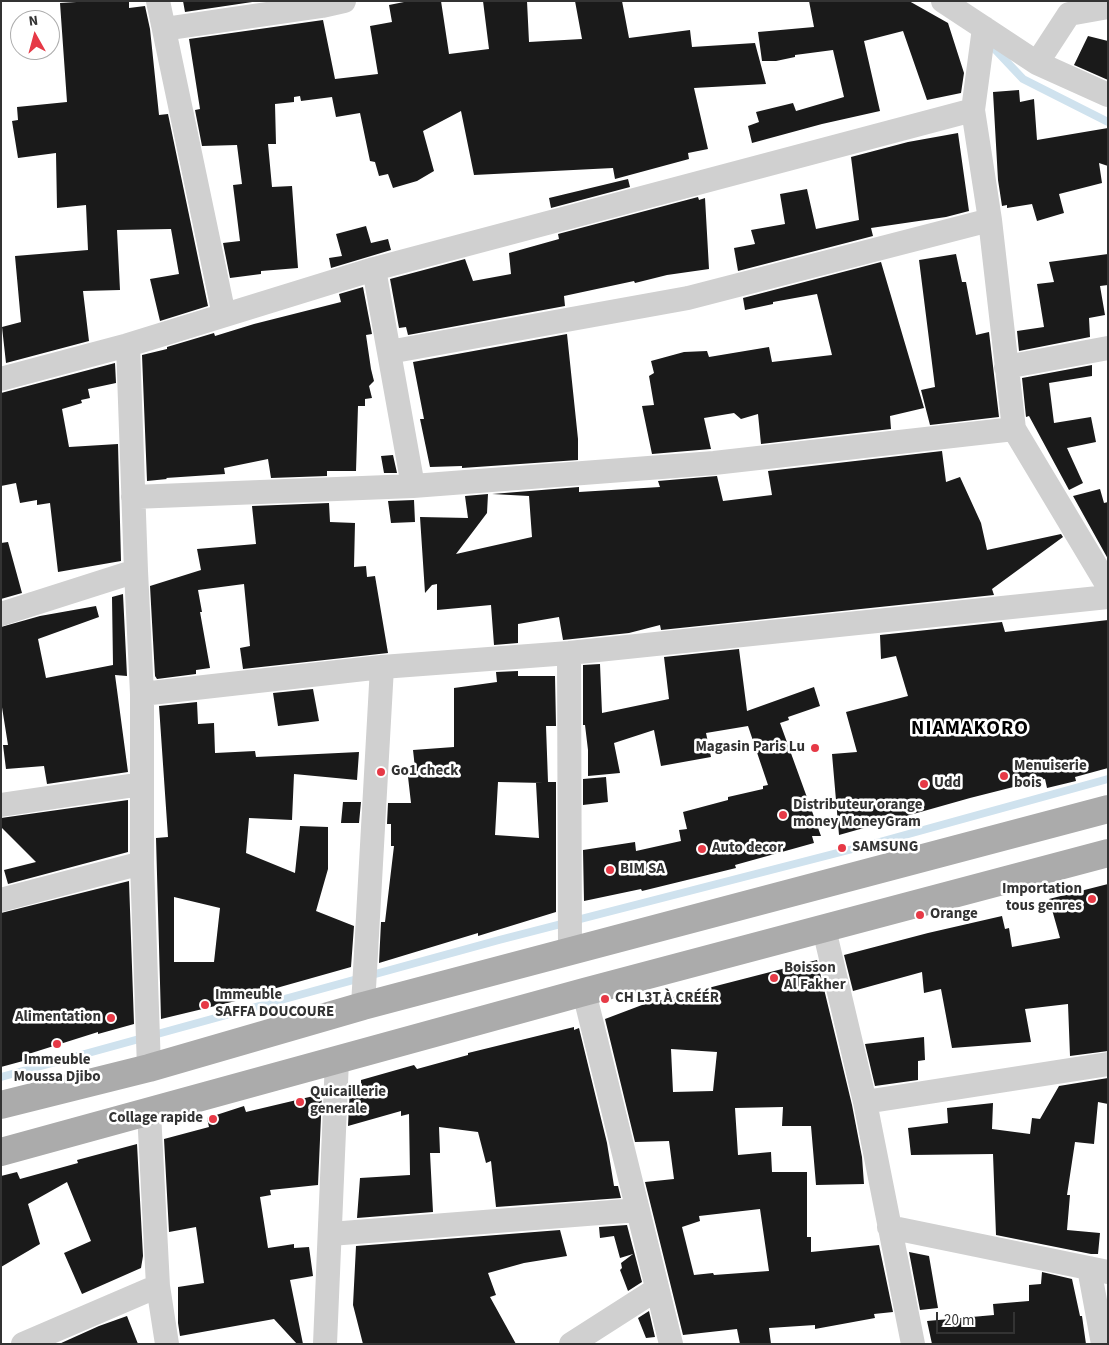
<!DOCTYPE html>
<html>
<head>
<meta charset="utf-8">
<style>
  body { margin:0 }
  #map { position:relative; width:1109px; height:1345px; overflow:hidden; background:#fff; font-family:"Source Sans 3",sans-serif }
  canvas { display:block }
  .frame { position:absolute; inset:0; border:2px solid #333; pointer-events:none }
  .north { position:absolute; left:10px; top:10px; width:50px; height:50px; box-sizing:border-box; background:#fff; border:1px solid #adadad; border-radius:50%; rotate:353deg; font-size:14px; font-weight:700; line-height:20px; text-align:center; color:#333 }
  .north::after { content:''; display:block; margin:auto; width:18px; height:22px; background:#e63946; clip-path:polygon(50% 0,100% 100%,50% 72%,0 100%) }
  .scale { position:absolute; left:936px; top:1312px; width:79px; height:22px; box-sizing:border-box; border:2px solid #333; border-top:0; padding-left:6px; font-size:15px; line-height:18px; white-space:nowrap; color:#333; -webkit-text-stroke:4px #fff; paint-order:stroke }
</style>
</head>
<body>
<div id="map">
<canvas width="1109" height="1345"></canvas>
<div class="frame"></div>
<div class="north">N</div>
<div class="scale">20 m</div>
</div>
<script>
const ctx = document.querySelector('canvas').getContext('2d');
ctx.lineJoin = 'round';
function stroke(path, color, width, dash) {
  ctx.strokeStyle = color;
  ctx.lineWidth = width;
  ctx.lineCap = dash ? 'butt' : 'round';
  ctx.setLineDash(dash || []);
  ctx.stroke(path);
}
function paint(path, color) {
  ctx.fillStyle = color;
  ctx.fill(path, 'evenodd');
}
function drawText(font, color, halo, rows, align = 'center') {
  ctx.font = font + ' "Source Sans 3",sans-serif';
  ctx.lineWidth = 5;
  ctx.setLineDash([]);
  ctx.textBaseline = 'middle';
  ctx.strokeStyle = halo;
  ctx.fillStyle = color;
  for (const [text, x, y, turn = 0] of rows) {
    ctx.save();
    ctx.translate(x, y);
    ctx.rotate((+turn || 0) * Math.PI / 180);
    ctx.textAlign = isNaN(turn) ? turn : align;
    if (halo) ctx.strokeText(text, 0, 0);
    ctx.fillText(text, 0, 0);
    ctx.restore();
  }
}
stroke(new Path2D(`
  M989 43 1023 79 1108 122
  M1 1077 499 940 876 843 1108 779`), '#cfe2ee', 8);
paint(new Path2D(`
  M93 1H129V8L145 6 150 29 159 115 168 114 208 306 160 321 150 279 179 274 171 229 117 230 120 290 83 291 89 341 6 363 2 327 21 322 15 256 88 250 86 205 57 208 56 153 18 158 12 121 18 120 17 107 67 102 60 3Z
  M183 1H259L185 12Z
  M409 1H441L449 54 489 49 483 1H527L529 42 582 39 575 1H622L629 38 690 30 692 47 755 43 766 84 694 88 708 149 688 153 689 159 615 179 613 168 474 175 461 111 423 131 434 171 417 181 393 188 388 174 379 176 375 162 370 161 360 113 336 117 332 97 301 101 300 96 294 97V102L275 104 276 144H268L272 187 292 186 298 268 261 271V274L230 278 223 243 240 241 233 185 242 184 237 145 202 146 195 110 200 109 189 39 323 20 335 79 378 74 370 26 392 22 389 5Z
  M809 1H909L948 23 964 73 961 93 927 100 903 31 864 41 880 111 822 124 752 143 748 126 759 122 756 112 793 103 796 111 844 97 833 50 795 55V57L776 61H762L758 32 814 27Z
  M1088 36 1108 41V80L1074 65Z
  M1019 90 1020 102 1034 99 1037 140 1108 128V166L1099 163 1102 183 1059 194 1064 213 1037 221 1032 204 1007 208V205L1002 206 998 180 993 92Z
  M958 133 969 211 946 217 871 228 873 236 738 271 734 248 755 244 751 230 785 224 780 194 807 189 816 229 859 220 851 157 908 142Z
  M628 179 630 187 551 208 549 198Z
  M698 197 699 200 705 198 709 269 667 275 635 283 634 281 564 296 565 306 408 335 406 327 399 328 390 279 465 259 473 281 511 274 509 253 559 239 558 234Z
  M366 226 371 243 388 239 391 250 331 268 329 258 342 256 336 234Z
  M956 254 962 282H966L976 335 989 332 999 417 930 425 921 390 935 387 919 260Z
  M1108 254V285L1100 286 1105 315 1089 318 1090 337 1019 351 1017 331 1044 327 1037 284 1054 282 1049 262Z
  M881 262 924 408 890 416 891 429 761 444 758 414 741 419 734 413 704 418 711 449 652 454 642 406 654 405 649 376 654 373 651 361 684 352 707 351 709 357 769 347 772 362 832 355 817 294 773 302V304L745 310 743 298Z
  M363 287 372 334 366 335 371 369 374 381 369 386 372 398 365 399V406H358L356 471H327V476L271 478 268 459 224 468 225 474 166 478 167 479 147 481 142 355 167 349V347L214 333 215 336 254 324 341 302 339 294Z
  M567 334 578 439V460L462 468V466L430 467 420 419H424L413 362Z
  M115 363 116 383 88 389 90 398 81 400 82 403 62 409 69 447 118 444 121 561 58 572 50 503 37 505V500L20 503 16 483 1 486V393Z
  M1092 365V376L1049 383 1054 423 1091 417 1096 442 1067 448 1083 483 1069 490 1029 416 1026 417 1022 378Z
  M942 451 946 482 960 477 981 523 987 550 1061 534 1063 537 992 589 994 595 661 630 660 625 629 633 563 640 559 617 518 624V643L494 645 491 605 437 610V584L432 585 425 593 420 517 468 518 465 496 488 494 487 513 456 554 532 537 529 496 492 494 579 487V492L660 487 658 481 717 476 723 501 772 495 768 471Z
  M393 455 397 473H384L381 456Z
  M1100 489 1104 503 1108 502V559L1073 496Z
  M414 500 415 522 391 523 388 501Z
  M329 503 330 522 355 523 354 567 366 566 367 577 375 576 388 653 243 669 240 648 250 646 244 584 198 590 202 612H200L210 668 196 670V674L157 679 155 676 150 586 201 570 197 549 256 544 252 506Z
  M8 542 22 593 1 599V543Z
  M123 594 127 676 115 675 128 772 47 784 44 766 6 769 3 745H8L1 701V627L40 616 96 606 99 617 38 639 46 678 113 665 112 597Z
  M1108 620V768L1075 777 1076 781 1047 788 1045 779 970 798 839 835 832 754 857 752 846 712 908 696 896 656 881 659 880 635 1002 622 1005 632Z
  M739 649 747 711 814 687 820 706 788 717 789 720 780 723 821 836H812L814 843 735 865 736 868 642 891 641 889 584 901 583 850 635 842 636 851 681 841 679 830 687 829 683 812 728 800V797L763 789V786L768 785 748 726 706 733 711 757 661 766 654 730 614 743 620 773 588 776V750L585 725H583V665L600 664 602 713 669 699 664 657Z
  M518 671V676H555L556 726H546L548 782H556V912L478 936V933L379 963 381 922H385L394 846H391V824H387L388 803H411L407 768H415L413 750 454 747V688L497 682 496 672ZM498 782 543 783H536L539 838 495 835Z
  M313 689 319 721 278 726 273 693Z
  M197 702 198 724 214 723 215 753 255 751 256 757 359 752 357 780 294 774 292 820 249 818 246 853 295 873 300 826 328 827V869L316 911 354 926 351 967 241 998 240 1000 161 1019 156 838 168 837 159 706ZM174 897 220 908 214 962H174Z
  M606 777 608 802 583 805V779Z
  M128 800V852L8 884 4 870 36 862 1 827V818Z
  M343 802H361L359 823H341Z
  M129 881 134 1024 98 1034V1032L22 1056 23 1061 1 1067V913Z
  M1108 884V1051L1070 1056 1068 1004 1025 1009 1031 1042 952 1048 941 989 924 993 922 972 853 991 844 955 928 933 1002 916 1005 929 1009 928 1012 947 1060 938 1049 899Z
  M817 960 852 1105 862 1157 864 1184 816 1185 811 1126H782L783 1107 735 1108 738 1155 771 1152 772 1172H807V1237H811V1252L879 1245 893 1312 874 1314 875 1318 815 1329V1325L769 1328 771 1344H740L737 1329 683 1335 645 1182 674 1179 669 1141 635 1142 605 1019 642 1005ZM671 1049 717 1052 713 1091 673 1092ZM760 1209 769 1271 714 1275 713 1273 694 1275 682 1227 700 1221 699 1216Z
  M574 1027V1030L579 1028 607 1143 614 1186H618L621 1198 496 1207 491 1161 486 1163 478 1132 439 1127 440 1153H430L433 1212 357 1218 360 1178 410 1175 409 1114 401 1116V1111L348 1126 350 1087 361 1084V1080L414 1065 417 1069 468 1055V1053Z
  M924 1037 925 1060 918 1061V1080L875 1086 865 1044Z
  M1108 1078V1104L1098 1102 1094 1144 1075 1142 1067 1195H1070L1067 1230 1100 1233 1098 1254H1091L996 1235 993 1154 911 1155 908 1128 948 1123 947 1108 993 1103 992 1129 1030 1134 1032 1118 1040 1119 1059 1086Z
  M322 1094 318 1185 270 1190 271 1195 260 1197 268 1248 294 1244V1248L309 1247 313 1276 290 1280 303 1344H297L274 1319 180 1336 178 1323V1287L204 1283 196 1227 169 1232 164 1139 209 1127 207 1118 244 1106 246 1112Z
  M137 1144 143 1256 141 1268 82 1294 64 1253 91 1241 67 1182 28 1204 40 1244 1 1267V1176L17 1172 20 1179 78 1163 77 1160Z
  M627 1225 642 1282 628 1291 620 1270 622 1268 621 1263 633 1254 620 1258 614 1236 600 1238 599 1227Z
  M560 1230 567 1256 524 1263 488 1273 496 1295 490 1297 516 1344H363L353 1305 356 1246Z
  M909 1252 929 1256 938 1308 920 1310Z
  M1042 1272 1072 1279 1080 1316H1082L1086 1344H932L927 1321 994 1315 993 1304 1029 1301V1285L1041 1284Z
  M649 1311 655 1337 646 1338 638 1318Z
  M127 1316 138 1344H59L99 1326Z`), '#1a1a1a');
stroke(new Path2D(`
  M158 1 224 315
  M943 1 1037 63 1108 95
  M984 28 973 110 990 220 1014 429
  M164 29 322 6 344 1
  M1037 63 1069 14 1108 7
  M374 269 413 486
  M128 345 136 571 142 694V863L149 1068
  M389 352 688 298 990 220
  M1006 367 1108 348
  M1 379 128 345 374 269 973 110
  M133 497 413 486 714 463 1014 429 1108 586
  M1 614 136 571
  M569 653 570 950
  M142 694 382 667 569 653 1108 597
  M1 805 142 784
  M1 900 142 863
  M824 929 865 1102 913 1344
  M584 992 671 1344
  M363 1006 382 667
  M865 1102 1108 1064
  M149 1112 158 1286 167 1344
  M889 1227 1108 1272
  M330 1234 638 1210
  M1089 1268 1103 1344
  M23 1344 158 1286
  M325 1344 337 1060
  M571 1344 657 1289`), '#d0d0d0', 24);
stroke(new Path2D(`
  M1 1105 149 1068 363 1006 1108 809
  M1 1152 584 992 1108 853`), '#ababab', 28);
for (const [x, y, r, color] of [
  [815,748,5,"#e63946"],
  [381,772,5,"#e63946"],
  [1004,776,5,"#e63946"],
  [924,784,5,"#e63946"],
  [783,815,5,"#e63946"],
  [842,848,5,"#e63946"],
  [702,849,5,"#e63946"],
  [610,870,5,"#e63946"],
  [1092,899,5,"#e63946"],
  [920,915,5,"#e63946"],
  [774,978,5,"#e63946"],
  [605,999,5,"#e63946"],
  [205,1005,5,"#e63946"],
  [111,1018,5,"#e63946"],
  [57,1044,5,"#e63946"],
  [300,1102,5,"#e63946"],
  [213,1119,5,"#e63946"]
]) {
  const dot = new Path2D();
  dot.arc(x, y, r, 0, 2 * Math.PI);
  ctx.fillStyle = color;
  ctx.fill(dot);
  stroke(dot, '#fff', 2);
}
drawText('bold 15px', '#333', '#fff', [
  ["Magasin Paris Lu",805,748,"right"],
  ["Menuiserie",1014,767],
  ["bois",1014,784],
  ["Go1 check",391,772],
  ["Udd",934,784],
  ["Distributeur orange",793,806],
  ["money MoneyGram",793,823],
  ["SAMSUNG",852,848],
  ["Auto decor",712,849],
  ["BIM SA",620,870],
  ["Importation",1082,890,"right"],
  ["tous genres",1082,907,"right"],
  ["Orange",930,915],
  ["Boisson",784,969],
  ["Al Fakher",784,986],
  ["Immeuble",215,996],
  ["SAFFA DOUCOURE",215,1013],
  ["CH L3T À CRÉÉR",615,999],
  ["Alimentation",101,1018,"right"],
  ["Immeuble",57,1061,"center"],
  ["Moussa Djibo",57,1078,"center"],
  ["Quicaillerie",310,1093],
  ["generale",310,1110],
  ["Collage rapide",203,1119,"right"]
], 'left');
ctx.letterSpacing = '1px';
drawText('bold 20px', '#000', '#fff', [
  ["NIAMAKORO",970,730]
]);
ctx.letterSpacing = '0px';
</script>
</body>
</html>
